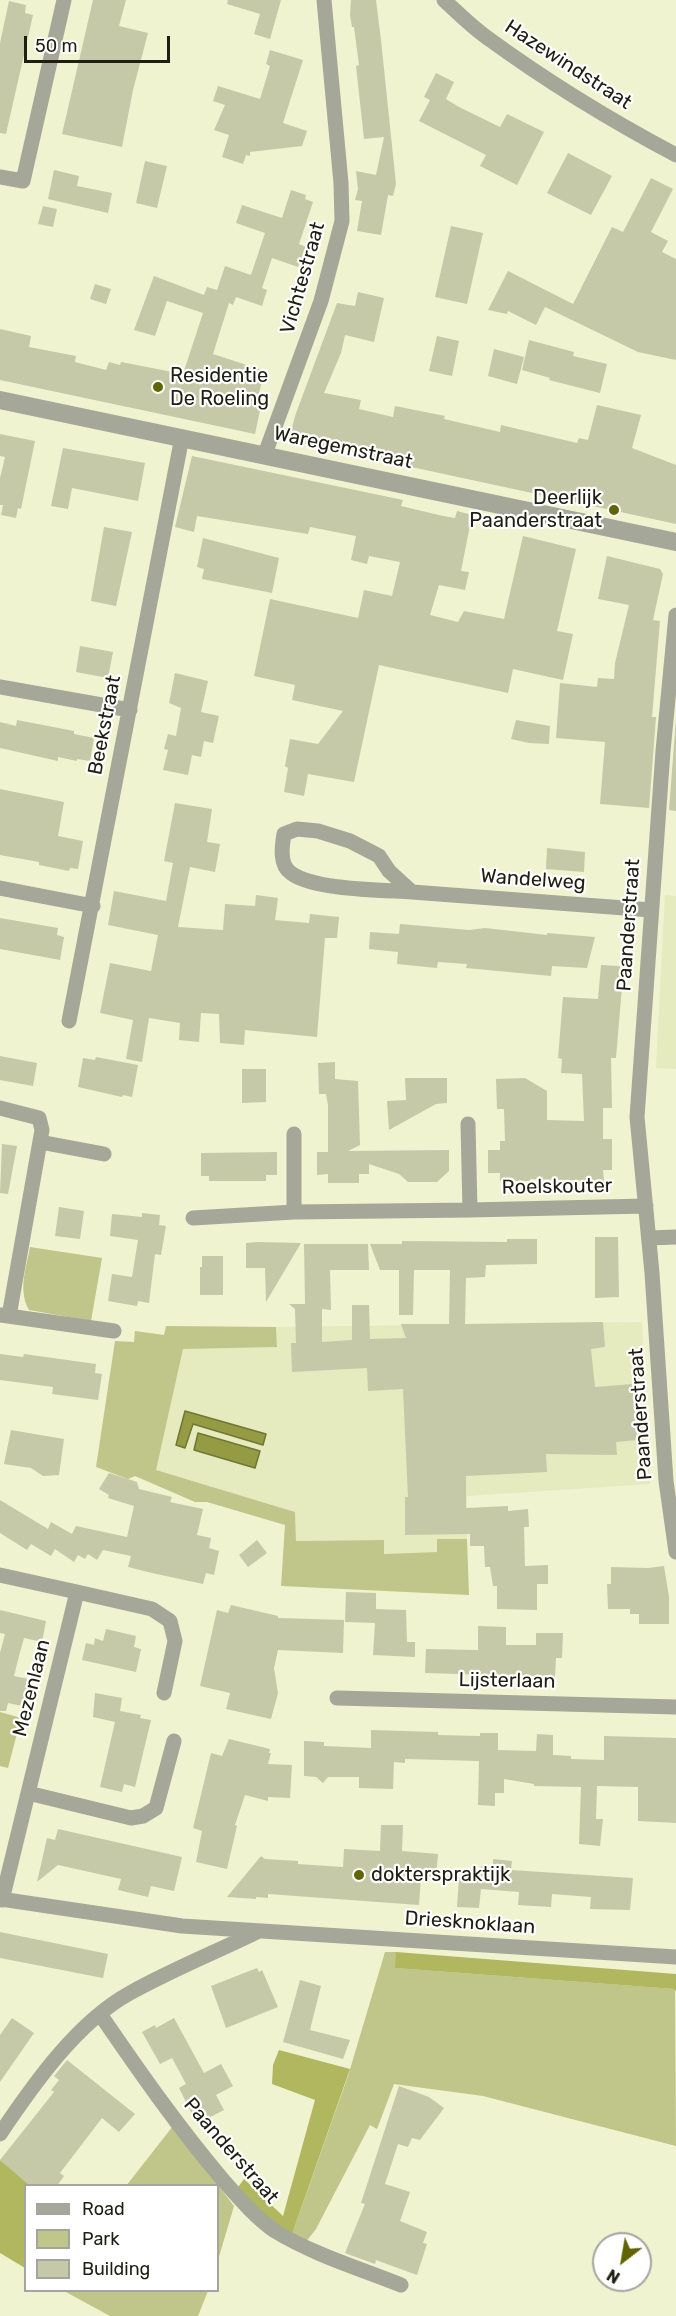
<!DOCTYPE html>
<html>
<head>
<meta charset="utf-8">
<style>
  body { margin:0 }
  #map { position:relative; width:676px; height:2316px; overflow:hidden; background:#eff3cf; font-family:Rubik,sans-serif }
  canvas { display:block }
  .legend { position:absolute; left:24px; top:2184px; width:195px; height:108px; box-sizing:border-box; background:#fff; border:2px solid #a5a5a0; margin:0; padding:8px 10px; list-style:none; font-size:18px; color:#1e1f12 }
  .legend li { display:flex; align-items:center; gap:12px; height:30px }
  .legend b { width:30px; border:2px solid #a5a5a0 }
  .north { position:absolute; left:592px; top:2232px; width:60px; height:60px; box-sizing:border-box; background:#fff; border:2px solid #a5a5a0; border-radius:50%; rotate:211deg; font-size:16px; font-weight:700; line-height:24px; text-align:center; color:#1e1f12 }
  .north::after { content:''; display:block; margin:auto; width:21px; height:27px; background:#616500; clip-path:polygon(50% 0,100% 100%,50% 72%,0 100%) }
  .scale { position:absolute; left:24px; top:36px; width:146px; height:27px; box-sizing:border-box; border:3px solid #1e1f12; border-top:0; padding-left:8px; font-size:18px; line-height:21px; white-space:nowrap; color:#1e1f12; -webkit-text-stroke:4px #fff; paint-order:stroke }
</style>
</head>
<body>
<div id="map">
<canvas width="676" height="2316"></canvas>
<ul class="legend">
<li><b style="height:8px;background:#a5a798"></b>Road</li>
<li><b style="height:16px;background:#c0c589"></b>Park</li>
<li><b style="height:16px;background:#c6c9a7"></b>Building</li>
</ul>
<div class="north">N</div>
<div class="scale">50 m</div>
</div>
<script>
const ctx = document.querySelector('canvas').getContext('2d');
ctx.lineJoin = 'round';
function paint(path, color) {
  ctx.fillStyle = color;
  ctx.fill(path, 'evenodd');
}
function stroke(path, color, width, dash) {
  ctx.strokeStyle = color;
  ctx.lineWidth = width;
  ctx.lineCap = dash ? 'butt' : 'round';
  ctx.setLineDash(dash || []);
  ctx.stroke(path);
}
function drawText(font, color, halo, rows, align = 'center') {
  ctx.font = font + ' Rubik,sans-serif';
  ctx.lineWidth = 4.5;
  ctx.setLineDash([]);
  ctx.textBaseline = 'middle';
  ctx.strokeStyle = halo;
  ctx.fillStyle = color;
  for (const [text, x, y, turn = 0] of rows) {
    ctx.save();
    ctx.translate(x, y);
    ctx.rotate((+turn || 0) * Math.PI / 180);
    ctx.textAlign = isNaN(turn) ? turn : align;
    if (halo) ctx.strokeText(text, 0, 0);
    ctx.fillText(text, 0, 0);
    ctx.restore();
  }
}
paint(new Path2D(`
  M665 895 676 896V1069L656 1068Z
  M642 1322 650 1484 467 1496V1539H437L438 1552 383 1554V1540L296 1541 295 1512 155 1470 183 1348 277 1347 276 1327Z`), '#e5eabf');
paint(new Path2D(`
  M30 1247 102 1258 91 1321 29 1310C18 1290 26 1269 30 1247Z
  M166 1326 276 1327 277 1347 183 1349 156 1470 295 1512 296 1541 384 1540V1554L437 1552V1539H467L469 1595 281 1586 285 1525 207 1502H195L135 1476 128 1479 96 1467 115 1341 134 1342 135 1331 164 1335Z
  M0 1712 21 1718 8 1768 0 1766Z
  M385 1952H396V1968L675 1989 676 2146 483 2096 394 2084 377 2129 370 2125 316 2229 305 2243 291 2237 348 2076Z
  M173 2126 234 2206 218 2260V2186H126Z
  M64 2291H208L198 2316H110Z`), '#c0c589');
paint(new Path2D(`
  M396 1952 676 1974V1991L674 1989 395 1968Z
  M279 2050 350 2069 291 2237 236 2190 244 2179 283 2216 315 2100 272 2084 273 2065Z
  M0 2160 31 2185 26 2186 25 2268 0 2253Z`), '#b0b75f');
const water = new Path2D(`
  M185 1411 266 1434 263 1445 193 1424 185 1448 176 1445Z
  M198 1433 260 1451 255 1468 194 1450Z`);
paint(water, '#959b43');
stroke(water, '#717634', 1.5);
paint(new Path2D(`
  M93 0H126L119 26 148 33 133 90 122 147 62 134Z
  M228 0H281L270 39 254 34 260 14 227 4Z
  M351 0H376L381 40 396 184 393 196 388 195 381 235 357 231 362 201 355 200 358 189 356 171 376 175 384 137 364 139 356 66 359 65 354 27H352L350 15Z
  M9 1 26 5 25 13 33 15 6 134 0 133V43Z
  M270 50 303 60 283 123 307 131 302 146 250 152V156L246 155 243 164 222 157 229 135 214 130 225 105 213 101 218 86 260 99 270 66 266 64Z
  M436 73 454 82 446 99 459 107 500 127 507 114 544 132 517 185 480 166 486 155 419 121 430 100 424 97Z
  M568 153 612 176 591 215 547 193Z
  M145 161 167 166 157 208 136 203Z
  M54 170 79 176 77 186 112 193 108 213 48 199Z
  M651 178 673 189 651 232 668 241 662 252 676 259V360L638 352 545 307 536 325 508 311 507 314 488 310 508 271 573 304 612 227 623 232Z
  M291 190 306 195 305 199 313 202 299 244 306 247 298 267 272 258 262 288 267 290 262 306 236 297 233 305 229 303 213 354 265 371 257 400 262 401 255 434 0 380V329L31 336 29 347 76 356 75 362 106 370 109 362 120 365 121 362 183 374 203 313 167 301 155 336 134 330 154 276 204 295 207 287 217 290 225 266 251 275 265 233 236 223 242 205 282 218Z
  M43 206 57 209 53 227 38 224Z
  M451 226 483 233 467 304 435 297Z
  M95 284 111 289 106 304 90 299Z
  M358 292 384 298 374 342 345 335 341 353 324 393 361 400 359 409 393 417 395 406 445 416 444 419 500 432 501 425 577 443 579 438 588 440 597 405 641 415 632 448 676 465V524L337 451 319 445 318 447 289 440 295 416 337 303 355 306Z
  M437 336 459 341 452 376 429 371Z
  M529 340 574 352 573 356 607 364 600 393 549 380 550 378 522 370Z
  M494 349 524 357 517 384 488 376Z
  M0 434 35 441 21 509 18 508 16 518 1 515 3 505H0V478L5 457 0 456Z
  M63 448 145 463 138 501 72 488 68 509 51 506Z
  M192 456 403 500 401 506 443 516 455 518 457 511 472 515 461 571 469 572 465 590 439 585 430 615 458 622 464 611 504 619 523 536 576 549 557 631 573 634 563 680 513 669 508 693 379 665 354 782 308 774 304 796 284 792 288 768 285 766 290 739 318 744 343 711 292 700 295 685 254 676 270 599 358 618 364 590 392 596 400 562 369 556 367 564 351 560 356 536 310 527 308 534 197 516 194 532 175 527Z
  M104 527 132 532 116 606 91 601Z
  M203 538 279 558 272 593 202 579 204 569 197 567Z
  M607 556 660 569 663 574 653 620 660 621 652 717H656L649 808 600 804 605 742 556 738 560 683 597 687 598 678 614 679 615 663 629 605 598 599Z
  M80 646 113 652 108 678 76 672Z
  M175 673 208 681 201 712 219 716 213 743 204 741 201 757 192 755 188 775 163 770 168 750 164 749 168 734 176 736 181 708 169 703Z
  M676 718V811L669 810Z
  M17 720 74 731V734L94 738 90 761 77 759V761L58 757V761L0 748V722L16 726Z
  M516 720 550 726 549 744 529 743 511 739Z
  M0 789 64 802 58 836 83 841 78 869 70 868 69 871 39 865V862L0 855Z
  M175 803 212 809 207 842 220 844 215 872 190 867 178 927 223 930 225 904 255 906 256 895 278 898 275 920 309 923 310 914 339 917 337 938H325L317 1037 245 1030 244 1045 220 1043 219 1014 201 1013 199 1042 179 1040 180 1023 149 1018 142 1062 126 1059 133 1020 100 1013 110 963 151 971 158 935 108 925 114 891 166 901 173 863 164 861Z
  M547 848 585 852 584 872 546 869Z
  M0 918 58 928 57 935 64 937 60 960 0 949Z
  M400 924 469 930 485 928 547 935V933L595 937 587 968 552 966 551 976 466 968 467 964 438 962 437 968 397 964 398 952 369 949 370 932 399 934Z
  M601 965 620 966 619 975H623L616 1058H611L612 1108H603V1139H612V1170H603L604 1181 530 1179V1181H500V1173H488V1150H500V1141H505L504 1109H497L496 1079 525 1078 547 1091V1120L584 1121 582 1074 561 1073 562 1059 558 1058 563 997 598 999Z
  M0 1056 37 1063 33 1086 0 1080Z
  M96 1057 138 1065 132 1097 123 1095 122 1097 78 1087 83 1058 95 1060Z
  M335 1062V1079L358 1081 360 1145 348 1151 449 1150V1171L437 1182H408L399 1174 369 1164V1174H359V1183H328V1174L317 1175V1152H328V1105L326 1094H319L318 1063Z
  M242 1069H266V1102L242 1103Z
  M405 1078H447V1103L436 1104 389 1130 387 1101 406 1100Z
  M2 1144 17 1146 8 1194 0 1193Z
  M277 1152V1175H266V1181H209V1176H201V1153Z
  M59 1207 84 1211 80 1239 55 1236Z
  M142 1213 160 1215 159 1225 166 1226 161 1255 155 1254 149 1303 138 1301 137 1306 108 1301 112 1274 132 1277 138 1240 110 1236 112 1214 142 1217Z
  M595 1237H618L619 1297 595 1298Z
  M507 1239H537V1264L486 1265 485 1277 466 1278 465 1324 603 1322 605 1347 591 1349 595 1387 633 1384 637 1440 616 1442 617 1455 546 1454 547 1472 466 1476V1508L508 1506V1511L528 1509 529 1527H524L525 1566 548 1565V1584H537V1610L497 1609V1586H493L490 1567H485L484 1546H470V1534L405 1535V1497H408L403 1389 368 1391 367 1368 292 1372 291 1343H296L295 1309 289 1304H305L304 1244H368L369 1270H330L331 1310 322 1309V1342L352 1340V1305H369L370 1339 406 1338 401 1324H449L450 1270H414L413 1315H399V1270H380L370 1244H402V1241L507 1242Z
  M258 1242 301 1243 266 1302 265 1268H246V1243Z
  M202 1256H223V1295H200V1267H202Z
  M0 1354 23 1357 24 1354 96 1364 95 1373 102 1374 98 1400 52 1394 53 1387 0 1380Z
  M11 1430 64 1439 59 1475 43 1476 31 1468 4 1464Z
  M109 1473 137 1482 139 1489 172 1497 170 1502 203 1509 197 1535 211 1538 209 1548 219 1551 214 1575 206 1573 203 1584 152 1573 128 1567 131 1556 103 1550 97 1560 88 1554 85 1559 78 1555 74 1562 55 1549 51 1556 31 1544 27 1550 0 1533V1500L48 1529 51 1522 72 1534 76 1526 127 1537 134 1506 108 1498 109 1495 99 1489Z
  M257 1540 267 1553 248 1567 239 1555Z
  M664 1566 669 1597V1624H639V1614H630V1609H608L607 1584H611V1567L648 1568Z
  M346 1592 376 1593V1609L406 1610 407 1642H415V1657L373 1655 375 1623 345 1622Z
  M231 1605 278 1616V1618L344 1620 343 1653 278 1650 274 1668 278 1693 271 1719 226 1709 230 1693 200 1686 217 1610 228 1613Z
  M0 1610 46 1621 42 1642 24 1638 19 1656 14 1676 33 1680 27 1707 8 1703 6 1711H0V1653L5 1634 0 1633Z
  M478 1626 506 1627V1645H536V1633H563L562 1658H556L555 1677 425 1673 426 1649 478 1650Z
  M106 1629 136 1636 134 1647 141 1649 136 1672 82 1660 86 1643 94 1645 95 1638 103 1641Z
  M95 1693 122 1698 120 1711 141 1715 140 1718 151 1720 135 1787 124 1784 122 1792 100 1787 115 1722 93 1717Z
  M371 1730 438 1732V1735L480 1736V1733H498V1750L536 1751 537 1734 553 1735V1755L571 1756V1759L604 1760V1736L676 1738V1823L638 1821V1787L597 1786 596 1819H603L600 1846 579 1844 581 1787 534 1786V1784L504 1779V1793H495V1806L478 1805 479 1761 405 1759V1763L394 1762 393 1789 359 1788V1777H328L323 1783 316 1777 304 1776V1741L324 1742V1746L371 1748Z
  M229 1739 270 1749 269 1753H271L268 1764 292 1765 290 1798 268 1797V1801L245 1795 235 1825 237 1826 227 1869 196 1862 202 1831 193 1828 211 1753 222 1756Z
  M381 1825H403L402 1851 438 1854 436 1877 421 1876 419 1905 268 1894V1898L256 1897V1899L227 1897 261 1856 265 1859 298 1861V1864L343 1867 344 1849 380 1851Z
  M58 1829 182 1857 174 1891 151 1886 148 1897 118 1890 121 1879 58 1865 37 1882 47 1838 55 1840Z
  M493 1859 512 1861 511 1870 633 1878 630 1910 590 1909 591 1897 552 1894 551 1907 518 1905 519 1892 481 1889 479 1908 457 1907 459 1878 480 1880 481 1866H493Z
  M0 1932 108 1954 103 1978 0 1958Z
  M257 1968 259 1972 262 1970 278 2007 226 2028 211 1986Z
  M300 1980 321 1986 310 2030 350 2040 343 2059 283 2042Z
  M12 2018 34 2033 0 2082V2035Z
  M174 2018 204 2073 221 2064 233 2086 216 2095 224 2110 197 2124 179 2088 186 2084 172 2058 160 2064 142 2032 155 2025 156 2028Z
  M67 2060 135 2114 119 2132 102 2118 60 2173 64 2176 57 2186H30L0 2160 54 2092 51 2090 59 2080 54 2076Z
  M399 2086 429 2097 444 2108 420 2140 412 2138 408 2147 398 2144 385 2184 410 2192 400 2221 427 2232 423 2243 427 2244 417 2275 376 2260 375 2264 345 2253 365 2204 361 2203Z`), '#c6c9a7');
stroke(new Path2D(`
  M444 0C458 13 473 28 489 39 548 82 612 121 676 155
  M0 177 23 181 64 0
  M265 454 321 301 342 221 341 183 324 0
  M676 615 663 751 637 1117 652 1273 666 1481 676 1552
  M0 687 130 710
  M0 888 93 906
  M412 892 389 871 379 856 350 841 318 831 297 829 284 834C282 846 279 865 291 873 313 890 382 890 412 892L651 910
  M69 1021 182 437
  M0 1108 39 1118 42 1130 9 1316
  M40 1142 104 1154
  M470 1210 646 1206
  M294 1212 470 1210 468 1124
  M193 1218 294 1212V1134
  M649 1238 676 1237
  M1 1315 114 1331
  M0 1575 77 1592 2 1900
  M77 1592 152 1609 170 1621 175 1641 164 1693
  M337 1698 676 1707
  M28 1793 131 1818 143 1816 156 1808 174 1741
  M0 1899 182 1926 676 1957
  M100 2014C139 2071 178 2127 223 2180 238 2197 256 2218 275 2231 312 2254 361 2269 401 2285
  M0 2134C33 2085 77 2022 130 1993 171 1970 216 1952 259 1931`), '#a5a798', 15);
stroke(new Path2D(`
  M0 400 676 542`), '#a5a798', 18);
for (const [x, y, r, color] of [
  [158,387,6,"#616500"],
  [614,510,6,"#616500"],
  [359,1875,6,"#616500"]
]) {
  const dot = new Path2D();
  dot.arc(x, y, r, 0, 2 * Math.PI);
  ctx.fillStyle = color;
  ctx.fill(dot);
  stroke(dot, '#fff', 2);
}
drawText('20px', '#1e1f12', '#fff', [
  ["Hazewindstraat",568,65,33],
  ["Vichtestraat",303,278,-74],
  ["Waregemstraat",343,448,12],
  ["Beekstraat",105,725,-79],
  ["Wandelweg",533,880,4],
  ["Paanderstraat",629,925,-86],
  ["Roelskouter",557,1187,-1],
  ["Paanderstraat",641,1414,-94],
  ["Lijsterlaan",507,1681,1],
  ["Mezenlaan",32,1688,-76],
  ["Driesknoklaan",470,1923,4],
  ["Paanderstraat",231,2151,49]
]);
drawText('20px', '#1e1f12', '#fff', [
  ["Residentie",170,376],
  ["De Roeling",170,399],
  ["Deerlijk",602,498,"right"],
  ["Paanderstraat",602,521,"right"],
  ["dokterspraktijk",371,1875]
], 'left');
</script>
</body>
</html>
